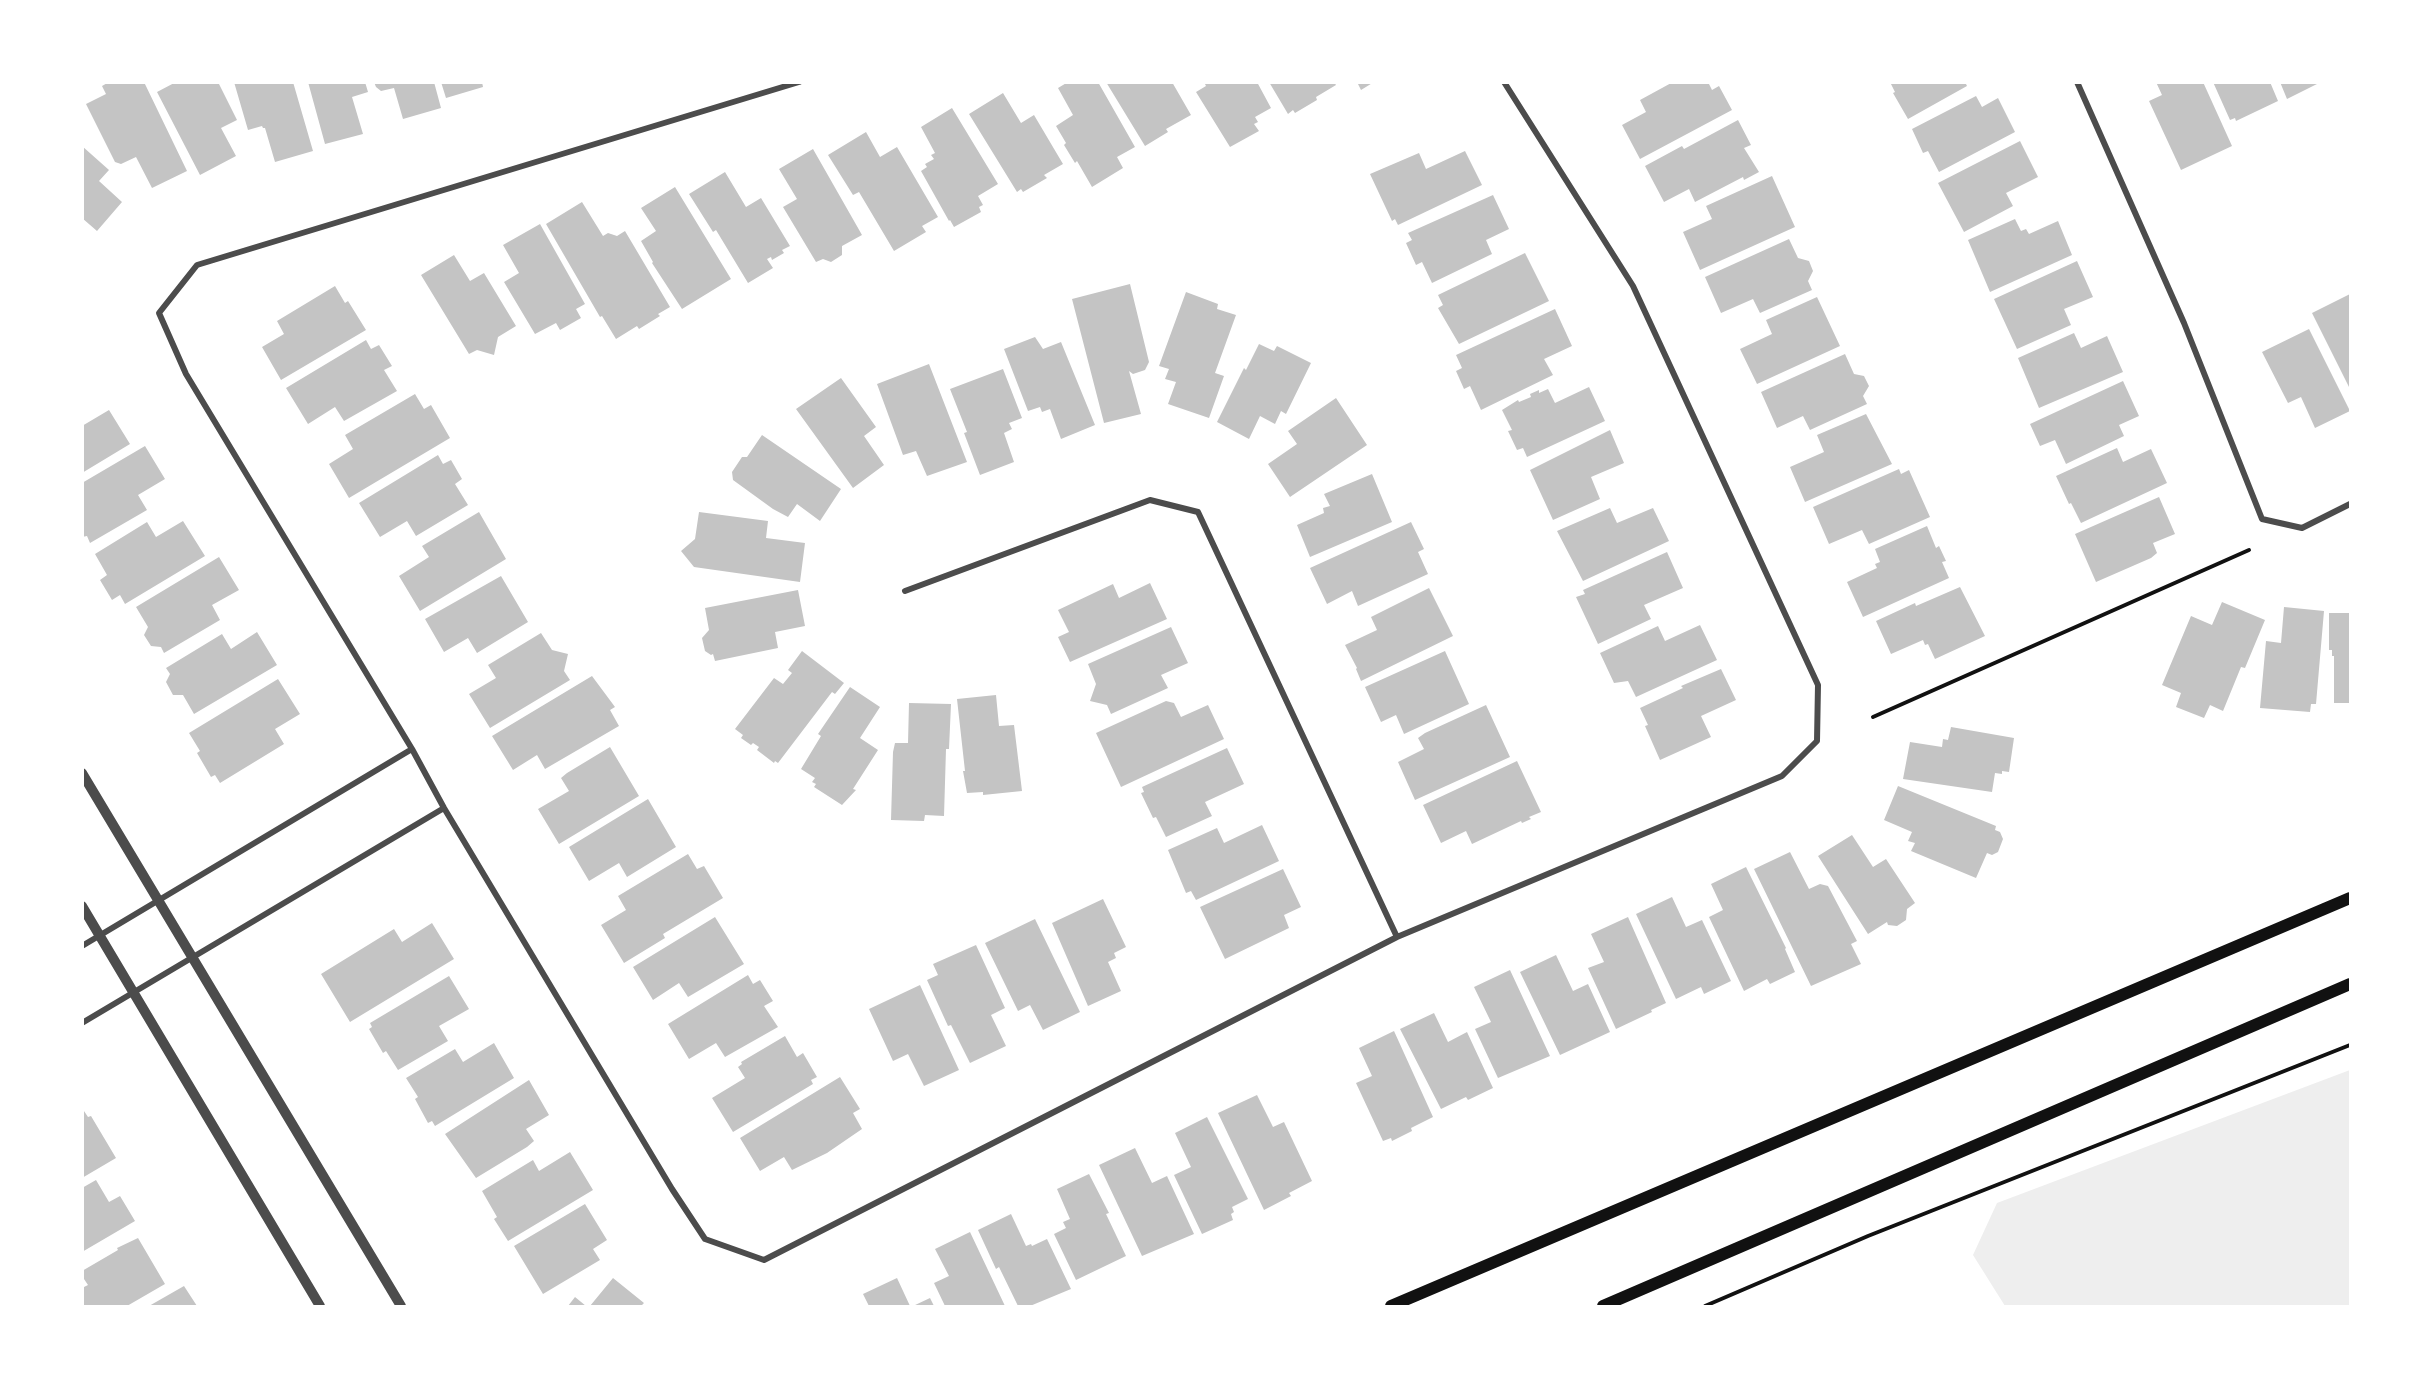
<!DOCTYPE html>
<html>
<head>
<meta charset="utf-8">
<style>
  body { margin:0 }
  #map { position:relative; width:2433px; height:1389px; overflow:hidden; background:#fff; font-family:"PT Serif",serif }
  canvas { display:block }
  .frame { position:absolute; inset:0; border:84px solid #fff; pointer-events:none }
</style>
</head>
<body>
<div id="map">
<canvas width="2433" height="1389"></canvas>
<div class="frame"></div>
</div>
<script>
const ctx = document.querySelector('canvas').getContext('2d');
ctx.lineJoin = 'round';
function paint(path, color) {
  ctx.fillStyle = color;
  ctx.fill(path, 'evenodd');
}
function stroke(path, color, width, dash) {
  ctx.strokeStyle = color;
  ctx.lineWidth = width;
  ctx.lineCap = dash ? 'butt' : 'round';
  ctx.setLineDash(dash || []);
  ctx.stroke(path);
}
paint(new Path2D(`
  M2350 1070V1306H2005L1973 1255 1997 1203Z`), '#eee');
paint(new Path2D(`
  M109 82H144L187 171 152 188 136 157 121 164 115 162 86 104 106 94 102 86Z
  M176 82H218L237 120 221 128 236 156 200 175 157 92Z
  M234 82H293L313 151 275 162 265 128H263L262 126 248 130Z
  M308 82H365L368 92 352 97 363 134 325 144Z
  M374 82H434L441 108 403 119 394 88 381 91 376 87Z
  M441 82H482L483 87 446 98Z
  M1068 82H1098L1135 147 1117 157 1123 168 1092 187 1077 161 1075 163 1064 145 1066 143 1056 126 1073 115 1058 88Z
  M1106 82H1172L1191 115 1166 129 1168 132 1145 146Z
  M1204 82H1257L1271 108 1255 117 1258 122 1254 124 1259 131 1230 147 1196 92 1206 86Z
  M1269 82H1334L1336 85 1316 97 1317 100 1295 113 1293 110 1288 114Z
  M1357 82H1374L1361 90Z
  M1673 82H1708L1712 90 1719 86 1732 110 1640 159 1622 125 1646 112 1640 100Z
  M1890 82H1965L1967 86 1908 119 1893 93 1895 92Z
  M2156 82H2203L2232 146 2181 170 2149 101 2162 95Z
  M2213 82H2270L2278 101 2236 121 2235 118 2230 120Z
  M2280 82H2321L2287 99Z
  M1003 93 1021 123 1034 115 1063 164 1044 175 1047 178 1023 192 1021 189 1017 192 969 114Z
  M1976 96 1982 107 1998 98 2015 132 1939 172 1928 151 1923 153 1912 129Z
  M952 108 998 184 978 196 983 205 979 207 981 212 954 227 950 220 949 221 921 171 927 167 925 164 934 159 931 155 935 153 921 127Z
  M1738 120 1751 145 1744 148 1759 172 1744 180 1743 177 1695 202 1689 189 1664 202 1645 166 1682 146 1684 149Z
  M866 132 880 157 897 147 938 217 922 226 926 232 894 251 859 192 853 195 828 155Z
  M2020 141 2038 177 2006 193 2013 206 1964 232 1938 183Z
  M82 146 109 170 99 181 122 202 97 231 82 218Z
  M813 149 862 235 842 246V255L831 262 823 259 816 262 783 207 797 199 779 169Z
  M1465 151 1482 185 1398 225 1395 219 1392 221 1370 174 1419 153 1426 169Z
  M725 172 746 207 761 198 790 246 782 250 784 253 772 260 771 257 767 259 773 268 748 283 716 230 713 232 689 194Z
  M1772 176 1795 227 1700 270 1683 232 1712 219 1706 206Z
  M675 187 731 279 682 309 652 263 653 262 641 241 656 231 641 208Z
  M1493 195 1509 229 1486 240 1492 254 1432 283 1422 262 1416 265 1406 243 1412 240 1408 233Z
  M582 202 603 236 608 233 617 236 625 231 670 307 658 314 660 316 639 329 637 326 616 339 602 316 600 317 546 224Z
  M2015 219 2021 231 2026 229 2029 234 2058 221 2072 255 1990 292 1968 240Z
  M540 224 585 304 576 309 581 318 560 330 556 323 535 334 504 282 519 273 503 245Z
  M1789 239 1798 258 1809 261 1813 271 1808 281 1812 290 1760 313 1753 299 1721 313 1705 277Z
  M1525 253 1549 301 1459 344 1438 308 1443 305 1438 295Z
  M454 255 470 281 484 273 516 326 498 337 494 355 477 350 469 354 421 275Z
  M2077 261 2093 297 2064 309 2071 325 2017 349 1994 299Z
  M1130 284 1149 362 1145 370 1133 374 1129 371 1141 414 1104 423 1072 299Z
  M335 286 345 303 348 301 366 330 281 380 262 347 284 334 277 321Z
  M1186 292 1218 304 1217 309 1236 315 1215 373 1224 376 1209 418 1168 404 1176 382 1165 379 1169 369 1159 366Z
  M2350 294V389L2312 313Z
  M1817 297 1840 346 1757 384 1740 349 1772 334 1766 320Z
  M1555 309 1572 346 1544 359 1553 375 1481 410 1470 386 1464 389 1456 371 1462 368 1456 355Z
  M2309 329 2350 411 2315 428 2301 397 2288 403 2262 352Z
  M2074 333 2081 348 2107 336 2123 372 2039 408 2018 358Z
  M1035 337 1043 349 1061 342 1095 425 1061 439 1050 409 1042 412 1040 407 1028 411 1004 349Z
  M366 340 371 349 379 345 392 366 384 370 397 391 344 421 335 407 308 424 286 388Z
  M1259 344 1274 351 1277 346 1311 363 1286 414 1281 411 1275 424 1260 416 1249 439 1217 422 1244 368 1246 370Z
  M1845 354 1854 374 1864 376 1869 386 1863 396 1867 404 1810 430 1803 416 1777 428 1761 392Z
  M929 364 967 462 927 476 916 451 903 455 877 384Z
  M1003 369 1022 418 1009 423 1012 429 1004 433 1014 462 980 475 964 433 967 432 950 389Z
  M841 378 876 427 864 436 884 465 853 488 796 409Z
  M2123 381 2139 416 2119 425 2124 436 2066 464 2055 440 2040 446 2030 424Z
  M1589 387 1605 421 1527 457 1523 448 1517 450 1508 431 1512 430 1502 410 1518 400 1519 402 1531 397 1530 394 1539 390V393L1548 389 1555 403Z
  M415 394 424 409 431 405 450 438 349 498 329 464 353 449 345 435Z
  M1336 398 1367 445 1290 497 1268 464 1297 444 1288 431Z
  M109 410 130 444 82 473V426Z
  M1866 414 1892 464 1805 502 1790 467 1824 452 1817 435Z
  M1610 430 1624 463 1591 477 1600 499 1553 520 1530 470Z
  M762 435 841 489 820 521 797 504 788 517 773 509 733 480 732 472 742 457H747Z
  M145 446 165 479 138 495 147 510 90 543 87 536 82 537V483Z
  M2117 448 2123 462 2151 449 2167 483 2081 523 2071 503 2069 504 2056 476Z
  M438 455 443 464 451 460 462 479 455 484 468 505 416 536 407 521 380 537 359 503Z
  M1899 469 1901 474 1909 470 1930 517 1869 544 1862 530 1829 544 1813 507Z
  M1372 474 1392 522 1310 557 1297 525 1324 513 1323 508 1330 506 1324 494Z
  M2159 497 2175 534 2153 543 2157 553 2151 558 2096 582 2075 534Z
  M1610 508 1617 523 1653 508 1669 541 1583 581 1557 531Z
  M479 512 506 559 420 611 399 576 429 557 422 546Z
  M699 512 768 521 766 538 805 543 800 582 694 567 681 551 695 539Z
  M183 521 205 556 125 604 120 595 112 600 100 580 107 575 95 554 147 522 156 537Z
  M1411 522 1424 549 1418 552 1428 574 1358 606 1352 591 1327 604 1310 568Z
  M1927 526 1936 548 1939 546 1946 561 1942 562 1949 578 1863 617 1847 582 1877 568 1875 564 1880 562 1875 549Z
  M1667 552 1683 588 1644 605 1651 619 1598 644 1576 597 1585 594 1583 590Z
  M219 557 239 590 212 605 220 620 164 653 161 647 151 646 144 635 148 627 136 607Z
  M501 576 528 622 477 653 468 638 444 652 425 619Z
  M1150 583 1167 619 1070 662 1058 637 1069 632 1058 610 1113 584 1119 598Z
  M1960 587 1985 636 1935 659 1928 644 1925 645 1923 640 1891 654 1876 621 1915 603 1916 606Z
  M1429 588 1453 636 1361 681 1356 669 1357 668 1345 645 1377 630 1371 617Z
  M798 590 805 626 775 632 778 648 715 661 713 654 711 655 705 651 702 638 709 630 705 608Z
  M2222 602 2265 620 2245 668 2241 667 2223 711 2210 705 2204 718 2176 707 2181 693 2162 685 2191 616 2212 625Z
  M2284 607 2324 611 2316 704H2311L2310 712 2260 708 2266 641 2281 643Z
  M2329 613H2350V703H2334V656H2332V650H2329Z
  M1700 625 1717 660 1636 697 1628 681 1614 683 1600 653 1658 626 1665 641Z
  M1171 627 1188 663 1161 675 1168 688 1111 714 1107 705 1090 701 1096 684 1088 664Z
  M257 632 277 665 194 714 183 695H173L166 682 170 674 166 668 222 634 231 649Z
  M541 633 552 650 568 654 564 671 570 680 490 728 469 694 496 678 488 665Z
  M802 651 844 683 835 694 832 692 778 763 775 761 774 763 757 750 759 747 753 743 751 745 741 738 743 735 735 729 774 678 783 684 792 673 788 670Z
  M1445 651 1469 704 1404 734 1396 715 1381 722 1365 687Z
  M1721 669 1736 700 1701 716 1711 737 1660 760 1645 726 1648 725 1640 708 1683 688 1681 686Z
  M592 676 615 707 610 710 619 726 545 769 537 755 513 770 492 736Z
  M278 679 300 714 275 729 284 744 220 783 215 775 211 777 197 753 200 751 189 733Z
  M850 687 880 707 860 738 878 750 853 789 856 790 842 805 814 787 816 784 812 782 815 778 801 769 821 736 818 734Z
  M996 695 999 726 1014 725 1022 791 983 795V792L967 793 963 771H965L957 699Z
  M1166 701 1174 703 1181 717 1208 705 1224 739 1121 787 1096 733Z
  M909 703 951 704 949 749H946L944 816 925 815 924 821 891 820 893 752 895 743H908Z
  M1486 705 1510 757 1415 800 1398 762 1424 749 1418 738 1425 733Z
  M1951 727 2014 738 2009 772 2002 771V774L1995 773 1992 792 1903 779 1910 742 1942 747 1943 739 1948 740Z
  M610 747 639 796 559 844 538 809 569 791 561 778 567 773Z
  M1227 748 1244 784 1205 802 1212 816 1166 837 1156 817 1153 818 1141 793 1144 792 1142 787Z
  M1517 761 1541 812 1529 817 1531 819 1522 823 1521 821 1472 844 1466 831 1441 843 1423 805Z
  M1898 786 1996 826 1995 830 2000 832 2003 839 1998 852 1992 855 1987 853 1976 878 1911 851 1915 843 1908 841 1912 832 1884 820Z
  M648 799 676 847 627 877 619 863 589 881 569 847Z
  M1262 825 1279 861 1196 900 1191 891 1186 893 1168 850 1217 828 1224 843Z
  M1852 835 1873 867 1886 859 1915 903 1907 909 1906 920 1897 926 1888 925 1887 922 1868 934 1818 856Z
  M1790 852 1809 889 1820 884 1828 886 1857 941 1851 944 1861 964 1811 986 1754 869Z
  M688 854 697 869 704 866 723 898 663 934 665 938 624 963 601 925 626 910 618 896Z
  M1746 867 1786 948 1785 949 1795 972 1770 984 1767 979 1744 991 1709 917 1723 910 1711 884Z
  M1283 869 1301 907 1284 915 1289 928 1225 959 1200 907Z
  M1672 897 1686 927 1702 920 1731 981 1704 994 1701 987 1676 999 1636 914Z
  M1103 899 1126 947 1114 953 1116 958 1108 962 1121 991 1088 1006 1052 923Z
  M715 917 744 964 688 997 679 983 653 1000 633 967Z
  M1628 917 1666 1003 1651 1010 1652 1012 1616 1029 1588 968 1604 962 1591 934Z
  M1035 919 1080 1012 1043 1030 1030 1005 1018 1011 985 943Z
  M432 923 454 959 350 1022 321 974 394 929 402 942Z
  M976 945 1005 1008 991 1015 1006 1046 970 1063 951 1025 948 1026 927 980 938 975 933 964Z
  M1556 955 1573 991 1588 984 1610 1032 1560 1055 1520 972Z
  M1510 970 1550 1056 1498 1078 1475 1029 1491 1022 1474 987Z
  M748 975 753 984 760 980 773 1001 764 1006 778 1027 725 1057 716 1043 689 1059 668 1024Z
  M449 976 469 1009 439 1026 448 1041 398 1070 386 1051 383 1053 369 1029 372 1027 370 1023Z
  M920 985 959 1070 924 1086 908 1054 893 1061 869 1009Z
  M1434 1013 1448 1042 1467 1032 1493 1088 1468 1100 1466 1097 1441 1109 1400 1029Z
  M1394 1031 1433 1117 1411 1128 1412 1131 1392 1141 1391 1138 1383 1141 1356 1083 1372 1076 1359 1048Z
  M785 1036 797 1057 803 1053 817 1077 811 1080 813 1084 733 1132 712 1098 745 1078 738 1067 742 1064 741 1062Z
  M494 1043 514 1078 435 1126 432 1121 428 1123 415 1099 418 1097 406 1078 455 1049 463 1062Z
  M840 1077 860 1109 853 1113 862 1129 827 1153 792 1170 784 1157 760 1171 740 1138Z
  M529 1080 549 1115 526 1129 534 1141 527 1147 476 1178 445 1134Z
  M1257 1095 1273 1127 1284 1122 1312 1181 1289 1193 1291 1196 1264 1210 1218 1113Z
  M82 1108 88 1117 91 1116 116 1158 82 1178Z
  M1207 1117 1248 1199 1232 1207 1234 1212 1231 1214 1233 1220 1202 1234 1174 1175 1191 1167 1175 1133Z
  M1135 1148 1152 1183 1167 1176 1194 1234 1142 1256 1099 1165Z
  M570 1152 593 1190 508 1241 494 1219 497 1217 482 1191 533 1160 539 1171Z
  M1089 1174 1109 1213 1106 1214 1126 1256 1076 1280 1054 1234 1066 1228 1063 1222 1070 1219 1057 1189Z
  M96 1180 109 1202 120 1196 135 1221 82 1252V1188Z
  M585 1204 607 1240 593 1249 600 1260 543 1294 514 1246Z
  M1011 1214 1026 1246 1031 1244 1032 1246 1047 1239 1071 1289 1030 1306H1018L999 1267 996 1269 978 1230Z
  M970 1232 1005 1306H945L934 1283 949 1276 935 1249Z
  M138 1238 165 1284 127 1306H82V1288L88 1285 82 1276V1271L118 1250 117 1248Z
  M613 1278 644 1303 641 1306H590Z
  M897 1278 910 1306H869L863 1294Z
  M184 1286 197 1306H149Z
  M575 1297 586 1306H568Z
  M930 1298 934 1306H913Z`), '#c4c4c4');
stroke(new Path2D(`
  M1873 717 2249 550
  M1705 1306 1868 1236 2350 1045`), '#111', 4);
stroke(new Path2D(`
  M799 82 197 265 159 313 186 374 412 749 444 808 672 1189 705 1239 764 1260 1397 937 1782 776 1817 741 1818 685 1633 286 1504 82
  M2077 82 2184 323 2262 519 2302 528 2350 504
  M905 591 1150 500 1198 512 1397 937
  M82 946 412 749
  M82 1023 444 808`), '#4c4c4c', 6);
stroke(new Path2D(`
  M82 773 401 1306
  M82 906 320 1306`), '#4c4c4c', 10);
stroke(new Path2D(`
  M1391 1306 2350 898
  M1603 1306 2350 984`), '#111', 12);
</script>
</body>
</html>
